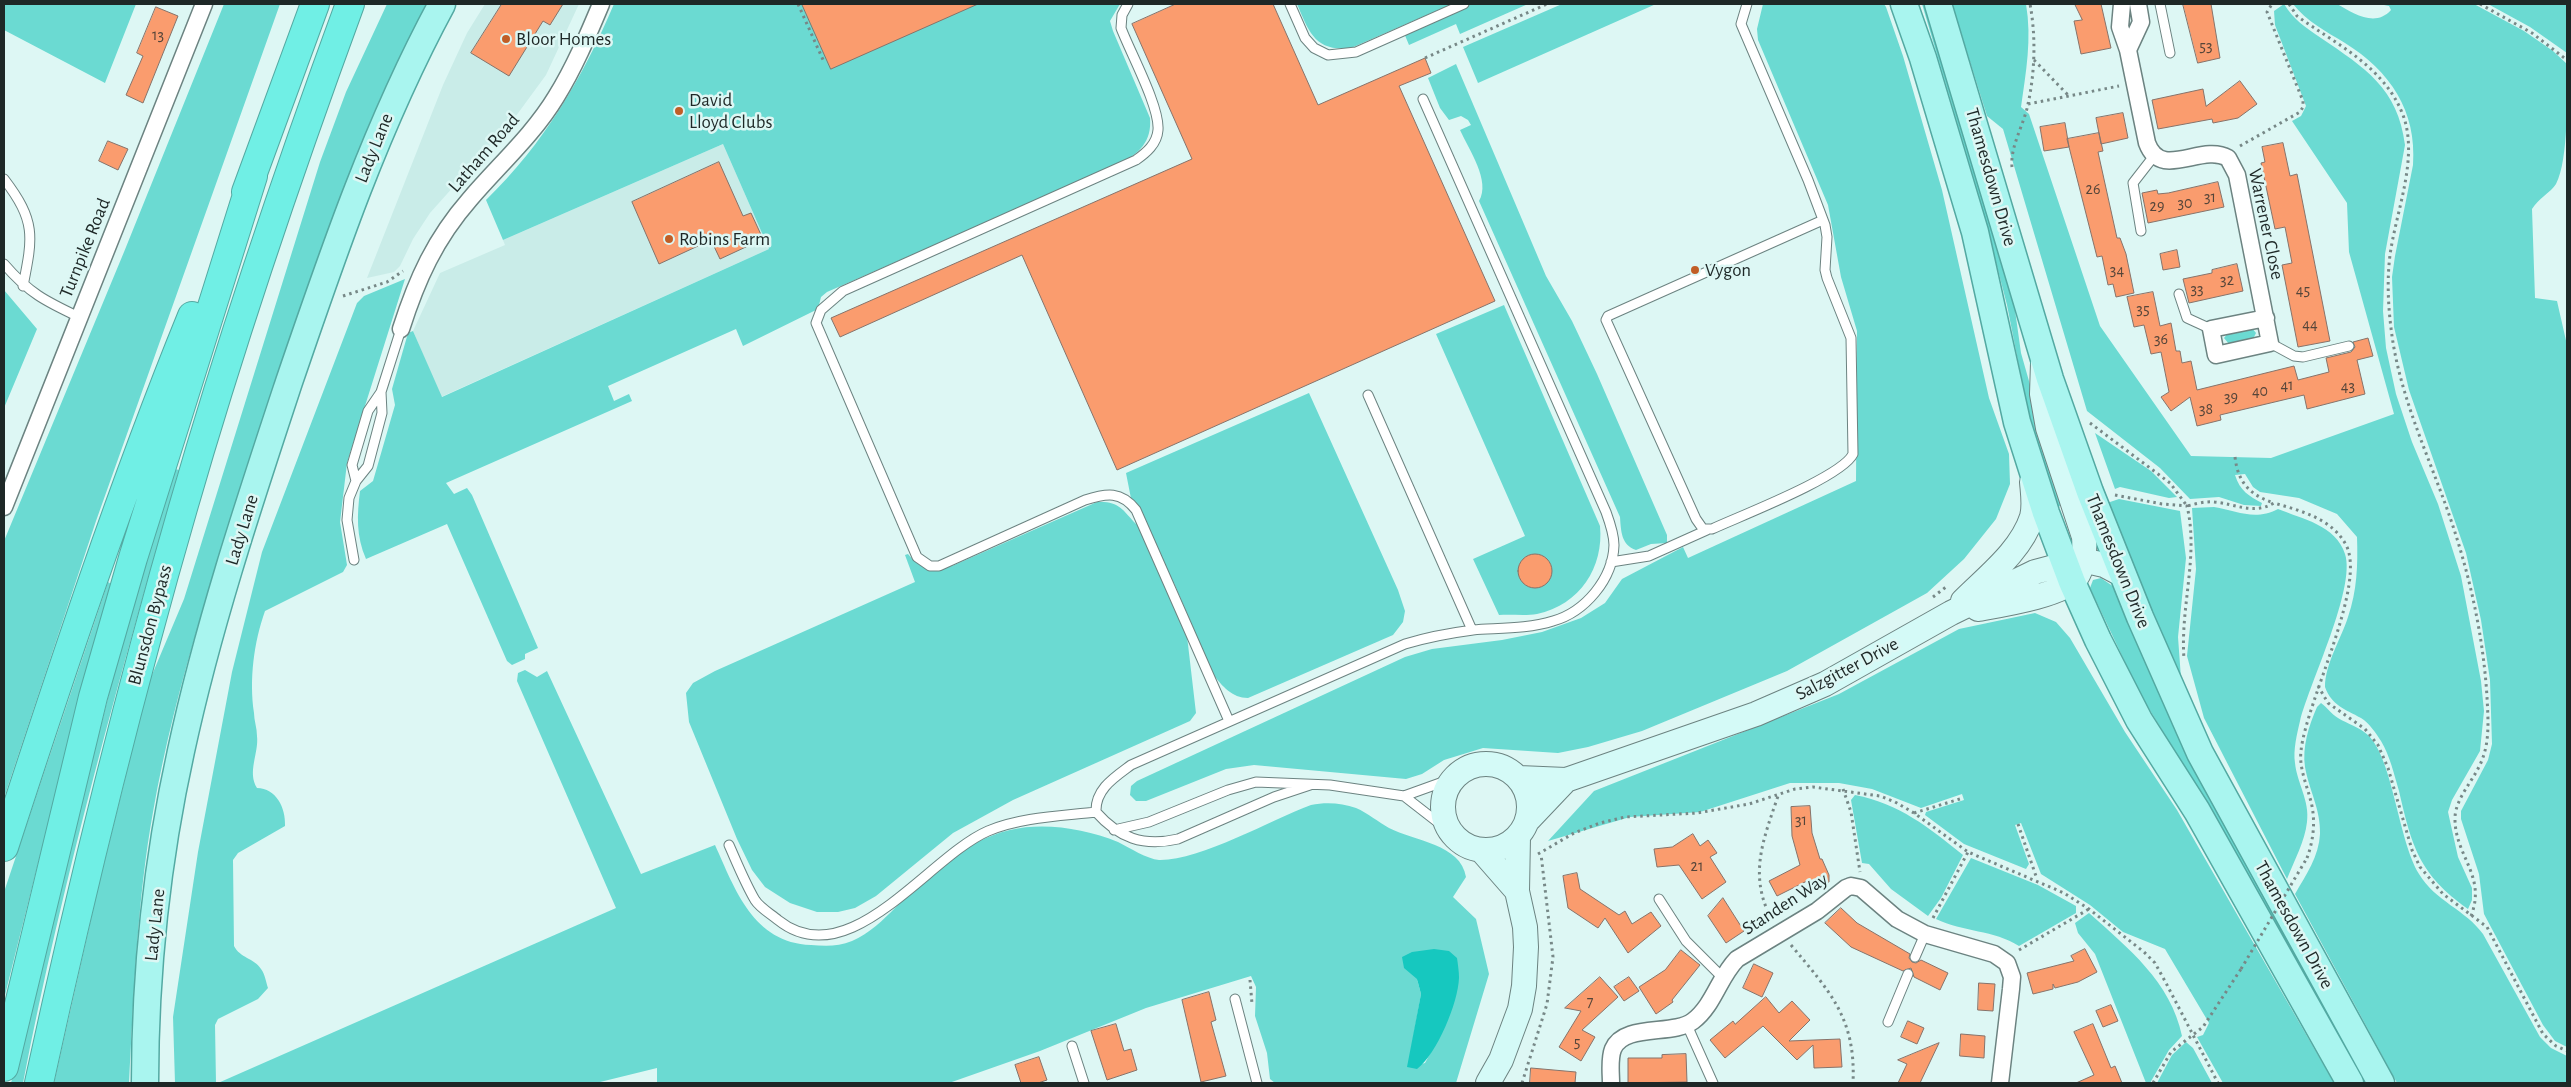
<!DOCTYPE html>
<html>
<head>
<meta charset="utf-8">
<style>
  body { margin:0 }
  #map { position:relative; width:2571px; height:1087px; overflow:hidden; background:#ddf7f4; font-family:"Alegreya Sans",sans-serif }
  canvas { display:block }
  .frame { position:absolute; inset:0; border:5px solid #1e2827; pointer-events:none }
</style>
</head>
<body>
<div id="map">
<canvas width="2571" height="1087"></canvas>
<div class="frame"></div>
</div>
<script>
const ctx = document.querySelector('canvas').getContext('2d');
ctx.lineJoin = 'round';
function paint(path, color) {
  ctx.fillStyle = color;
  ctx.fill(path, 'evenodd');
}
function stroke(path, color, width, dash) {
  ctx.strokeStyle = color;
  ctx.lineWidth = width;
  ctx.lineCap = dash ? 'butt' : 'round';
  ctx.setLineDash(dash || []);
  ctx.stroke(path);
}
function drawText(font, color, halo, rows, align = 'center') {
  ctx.font = font + ' "Alegreya Sans",sans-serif';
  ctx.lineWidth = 5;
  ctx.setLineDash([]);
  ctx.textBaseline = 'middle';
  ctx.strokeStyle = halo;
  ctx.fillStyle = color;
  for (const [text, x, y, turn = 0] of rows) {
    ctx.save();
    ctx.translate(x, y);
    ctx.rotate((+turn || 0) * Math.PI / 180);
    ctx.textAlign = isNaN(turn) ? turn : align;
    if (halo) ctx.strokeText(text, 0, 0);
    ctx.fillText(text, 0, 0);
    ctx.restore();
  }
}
paint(new Path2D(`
  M485 4H579L546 75 513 120 430 213 413 239 400 266 394 272 367 278 443 85 467 33Z
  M723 144 769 249 441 397 413 331 440 273 505 245 503 240Z`), '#c9ece8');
paint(new Path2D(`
  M4 4H136L105 83 4 30Z
  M224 4H280L96 521 4 798V541L124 252Z
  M387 4H426C405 46 384 88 366 132 326 230 295 331 261 431 219 556 176 682 153 812 137 901 134 994 129 1083H54L98 888 149 682 184 599 320 162 346 92Z
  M614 4H1120L1110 21 1113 31 1150 118C1152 142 1139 153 1120 164L827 292 821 297 818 309 743 346 736 329 608 386 614 401 629 394 632 401 446 483 454 494 467 488 472 495 538 648 525 654V659L512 665 507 661 447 524 366 559C356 536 357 515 360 491L373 481 395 405 392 389 408 333 413 331 442 397 769 249 723 144 503 240 486 200C544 144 583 77 614 4Z
  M1297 4H1452L1351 48C1315 52 1309 32 1297 4Z
  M1471 4H1528L1460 34 1456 24 1409 45 1404 33Z
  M1562 4H1656L1478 83 1463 47Z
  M1763 4H1884L1886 7 1903 56 1942 190 1989 398 2009 454 2010 484 1996 519 1964 559 1927 593 1787 671 1642 731 1588 747 1558 753 1483 748 1444 760 1422 774 1406 779 1254 765 1226 769 1146 801H1136L1130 795 1131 786 1137 781 1405 657 1432 649 1502 640 1542 632 1581 618 1605 603 1622 579 1683 547 1688 558 1856 481 1857 331 1841 277 1828 205 1758 40 1757 29Z
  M1922 4H1925L2014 303 2021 353 2064 504 2058 507 2027 407 2007 305 1978 193Z
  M1952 4H2026C2032 39 2026 72 2021 107L2029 114 2100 326 2191 456 2271 458 2394 414 2349 252 2347 203 2292 121 2301 116 2306 106 2275 25 2274 11 2284 4C2293 19 2306 28 2321 38 2365 68 2398 88 2405 145L2385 254 2383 311 2386 348 2396 394 2412 442 2438 504 2461 576 2481 681 2484 711 2480 751 2452 800 2448 812 2458 857 2472 888V900L2468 909C2419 874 2412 847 2399 791 2394 774 2390 756 2381 741 2376 733 2369 723 2361 718 2345 709 2332 706 2325 687 2325 664 2341 639 2348 617 2357 591 2358 565 2357 537L2337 514 2299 498 2260 492 2253 487 2245 474 2235 475C2240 491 2249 496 2262 503L2261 506 2244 505 2219 497 2190 499 2160 468 2087 411 2003 129 1987 116Z
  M2293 4C2303 4 2330 1 2337 4 2353 13 2375 28 2391 10L2389 6 2379 4H2474L2524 31 2553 51 2567 64C2567 92 2569 160 2556 184 2551 192 2538 199 2532 209L2535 298 2557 301 2567 345V1047L2555 1041 2543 1025 2484 914 2479 874 2461 819V811L2488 760 2492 744 2490 680 2481 620 2466 553 2409 390 2394 327 2392 277 2395 256 2413 165C2417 111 2390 71 2345 43 2327 32 2306 21 2293 4Z
  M2488 4H2567V53L2530 27Z
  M1456 64 1546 276 1572 321 1597 374 1667 535V543L1651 544 1636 550C1621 545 1621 531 1620 517L1479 201C1491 181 1469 150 1460 130L1471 125 1468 120 1461 116 1449 120 1440 108 1428 78Z
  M405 279 347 463 340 522 347 565 343 572 265 611C254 642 249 679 254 713 254 720 257 728 257 736 259 753 247 772 257 788 276 788 286 808 285 826L238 853 233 860 234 946C240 958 254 958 261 969 265 974 266 982 268 988L258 999 218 1019 215 1025 216 1083H175L173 1017 198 852 232 672 262 552 357 303 364 296Z
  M4 290 37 329 4 408Z
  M1504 305 1600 526C1604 567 1580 605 1537 614 1525 616 1511 614 1499 615L1473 559 1525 536 1436 334Z
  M2252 328 2256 333 2253 339 2229 344 2224 338 2228 333Z
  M1309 393 1398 590 1405 611 1403 622 1393 635 1248 698C1232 698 1222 686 1213 674L1174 583H1163L1187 636 1196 713 1190 721 1013 800 953 833 876 896 855 908 838 912H817L790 903 765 887 752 870 737 839 689 722 686 693 693 683 715 671 915 582 905 555 908 554C921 570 933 571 952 566L1097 502C1119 501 1122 509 1136 524L1126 473Z
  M2095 433 2151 471 2177 497 2169 498 2120 487 2115 489Z
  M171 468 179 470C121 672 63 876 23 1083H11L115 670Z
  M2119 499 2180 511 2186 558 2178 637 2182 692 2104 504Z
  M2214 507C2237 511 2255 521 2278 509 2302 519 2336 525 2345 554 2356 588 2310 682 2300 721 2297 734 2293 750 2295 763 2297 783 2310 801 2307 822 2305 841 2294 861 2287 879L2204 718 2187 656 2196 569 2192 508Z
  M2101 578 2114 587 2370 1083H2363L2201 794 2140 694 2090 588 2093 580Z
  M108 582 111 584 75 716 4 999V892Z
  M2035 613 2056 622 2070 638 2125 732 2177 810 2334 1083H2223L2197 1037 2203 1035 2209 1023 2165 949 2123 932 2090 905 2041 874 2021 823 2015 825 2029 864 2026 869 1964 844 1925 815 1926 812 1964 800 1962 794 1921 808 1872 789 1839 783H1790L1700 812 1630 817 1548 841 1594 791 1839 694 1959 629Z
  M525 670 537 677 547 671 641 874 715 845C735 889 753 943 811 945 824 946 838 947 852 941 869 934 883 920 896 907 930 875 963 841 1010 830 1045 822 1085 829 1118 842 1130 848 1147 859 1159 860 1199 861 1271 820 1311 805 1326 802 1342 803 1356 808 1368 813 1378 822 1389 828 1414 841 1461 844 1466 877L1453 897 1476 919 1489 974 1456 1083H1275L1270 1079 1267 1053 1255 1016 1256 987 1251 976 1146 1008 1040 1051 949 1083H657V1068L596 1083H218L616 908 517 681 518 673ZM1417 979 1442 1032 1425 1063 1408 1067 1421 994Z
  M2321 703C2327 707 2331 714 2338 718 2348 724 2359 727 2368 735 2393 759 2398 839 2419 874 2435 901 2466 910 2483 934L2540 1037 2551 1048 2567 1056V1083H2397L2295 894C2306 875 2319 856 2320 834 2321 810 2309 790 2305 767 2302 747 2309 725 2317 707Z
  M1855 795C1900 804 1928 827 1963 855L1941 898 1928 916 1891 889 1869 864 1862 863 1851 800Z
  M1971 858 2038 885 2076 906V913L2019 946C1994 930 1963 932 1936 919Z
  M2089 913C2128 948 2171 982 2182 1036L2169 1050 2150 1083H2146L2095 954 2078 933 2075 923Z
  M2186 1042 2193 1048 2212 1083H2157L2172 1055Z`), '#6bdad2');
paint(new Path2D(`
  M1434 949 1449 951 1457 958C1458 965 1459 972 1459 978 1458 1003 1437 1054 1417 1069L1407 1067 1421 994 1417 979 1404 968 1402 957 1412 952Z`), '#16c8bf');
const building = new Path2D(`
  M502 4H563L550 25 543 21 509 76 471 53Z
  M802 4H978L831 69Z
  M1176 4H1273L1318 105 1425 58 1431 73 1399 86 1495 301 1117 470 1022 255 840 337 831 318 1192 159 1132 24Z
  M2075 4H2101L2111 48 2081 54 2074 21 2082 20Z
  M2183 4H2211L2220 58 2198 63Z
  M156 7 178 16 143 103 126 95 143 56 137 53Z
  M2240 81 2257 104 2238 118 2213 123 2212 119 2158 129 2152 100 2203 89 2206 106Z
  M2123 113 2128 138 2101 144 2096 118Z
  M2065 123 2069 147 2044 151 2040 127Z
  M2099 133 2103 151 2098 152 2117 238H2120L2126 254 2134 293 2116 297 2113 284 2108 285 2102 256 2097 257 2067 139Z
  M108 141 128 149 118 170 99 161Z
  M2283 143 2290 176 2297 174 2330 341 2298 347 2282 265 2292 263 2285 227 2275 229 2261 163 2265 162 2262 147Z
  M719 162 743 216 751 213 763 239 720 259 711 240 659 264 632 202Z
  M2218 182 2224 207 2148 223 2142 193 2157 190 2158 194 2168 193Z
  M2177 250 2180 267 2163 270 2160 254Z
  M2237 264 2243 291 2189 303 2183 279 2212 273V270Z
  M2153 292 2160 326 2171 323 2176 351H2180L2182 363 2191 361 2197 390 2294 366 2298 380 2329 372 2326 358 2351 352 2355 347 2353 342 2368 338 2373 356 2357 360 2365 394 2307 409 2304 395 2220 415 2221 420 2197 426 2190 397 2171 411 2161 397 2169 392 2161 352 2151 354 2144 325 2134 327 2127 297Z
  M1518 571a17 17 0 1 1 34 0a17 17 0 1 1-34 0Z
  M1810 806 1812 833 1820 859H1822L1829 875V882L1811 890 1807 881 1777 896 1769 881 1800 865 1792 836 1791 807Z
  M1693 834 1700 846 1708 840 1717 853 1710 857 1726 882 1702 899 1679 865 1657 867 1654 849 1672 847Z
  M1577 873 1580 889 1619 915 1625 911 1632 924 1651 912 1661 926 1628 953 1605 918 1598 928 1568 908 1563 876Z
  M1723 898 1744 931 1726 943 1708 916Z
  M1841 908 1857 923 1910 954 1909 958 1912 962 1916 963 1921 960 1948 973 1940 990 1914 977 1911 968 1903 971 1851 947 1825 923Z
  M2085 949 2097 972 2078 982 2055 988 2053 984V989L2033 994 2027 973 2074 961 2071 956Z
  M1681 950 1700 965 1672 1000 1673 1002 1656 1014 1639 987 1665 970Z
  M1754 964 1773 973 1762 997 1743 988Z
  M1600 977 1618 997 1582 1030 1595 1037 1581 1061 1559 1047 1581 1011 1565 1008Z
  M1629 977 1639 991 1624 1001 1614 987Z
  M1979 983 1995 984 1993 1011 1978 1010Z
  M1209 992 1216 1020 1211 1022 1226 1076 1201 1082 1182 1000Z
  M1766 997 1779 1013 1792 1001 1810 1020 1789 1041 1840 1039 1842 1067 1814 1068 1813 1045 1797 1060 1763 1026 1725 1058 1710 1040 1733 1021 1735 1024Z
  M2111 1005 2118 1021 2103 1027 2096 1011Z
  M1908 1021 1924 1028 1917 1044 1901 1037Z
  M1116 1024 1124 1051 1131 1049 1137 1070 1107 1080 1091 1031Z
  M2093 1024 2111 1068 2115 1066 2122 1083H2076L2094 1075 2074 1032Z
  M1961 1034 1985 1036 1984 1058 1960 1056Z
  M1939 1043 1920 1083H1898L1907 1064 1898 1060Z
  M1686 1054 1687 1082 1628 1083V1058H1662V1055Z
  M1039 1057 1047 1080 1038 1083H1021L1015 1065Z
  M1531 1068 1576 1072 1575 1083H1530Z`);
paint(building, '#fa9c6e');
stroke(building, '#86736a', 1);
const lane = new Path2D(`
  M1128 4 1122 15 1121 28C1130 52 1160 107 1158 130 1157 144 1146 153 1136 160L843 291 821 310 816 323 917 557 930 566H939L1085 500C1107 493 1121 491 1136 510L1229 721
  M1290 4 1305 38 1314 48 1328 55 1356 52 1464 4
  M1747 4 1741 24 1808 180 1825 225 1827 237 1825 270 1827 278 1851 338 1853 454C1842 477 1740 516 1712 529H1703L1696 519 1606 320 1608 316 1823 220
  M2160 4 2170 53
  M4 179C36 221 33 236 23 286
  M2141 231 2133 183 2154 156
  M4 264C29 293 45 301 79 317
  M2179 294 2187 318 2211 329
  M2270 343 2294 356 2303 357 2349 346
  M1368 395 1472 630
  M356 481 352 465 368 411 381 392
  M354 560 347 520 349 498 356 481 368 466 382 413 381 392 401 329
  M1611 562 1649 556 1707 530
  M1404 796 1449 831
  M1096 812C1095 789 1115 777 1131 765L1405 644C1428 637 1450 633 1473 630 1499 628 1528 629 1553 621 1585 612 1613 579 1614 545 1614 534 1610 523 1606 512L1423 99
  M1114 830 1149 822 1228 790 1256 782 1330 785 1404 796 1454 778
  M729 845C737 863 745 883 755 900 760 908 771 914 778 920 849 977 928 857 988 831 1021 817 1062 816 1096 812 1119 838 1143 847 1178 839L1274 797 1310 785
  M1659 899 1686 941 1723 978
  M1915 957 1925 934
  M1235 999 1257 1083
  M1888 1022 1908 974
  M1687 1025 1713 1083
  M1072 1046 1084 1083`);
const street = new Path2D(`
  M2122 4 2120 27 2128 50 2147 143C2161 181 2201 143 2228 158L2237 175 2270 343 2216 355 2211 329 2266 318
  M2128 50 2141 22 2138 4
  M401 329C417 279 435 239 470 199 499 165 533 135 556 97 574 68 588 35 601 4
  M4 507 204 4
  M1611 1083C1611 1073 1609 1059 1613 1049 1624 1023 1673 1036 1693 1021 1714 1005 1719 977 1737 959L1817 911 1846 888 1851 886 1861 888 1897 919 1925 934 1994 954 2007 963 2012 977 2011 989 2000 1083`);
const secondary = new Path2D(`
  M1963 601C1988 576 2021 551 2032 517 2035 506 2033 494 2032 482
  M1978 609C2000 605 2064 595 2076 578 2084 567 2085 549 2084 537L2048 428 2042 394 2043 363
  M1443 807a43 43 0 1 1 86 0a43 43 0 1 1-86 0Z
  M1519 778 1566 780 1756 714 1825 684 1951 613 2035 572 2065 564 2091 562 2104 565 2123 575
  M1529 819 1566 780
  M1482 851 1517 891
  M1488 1083 1501 1060 1520 1009 1524 986 1526 947 1525 927 1517 891 1518 837`);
const primary = new Path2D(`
  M1904 4 1923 58 1975 232 2017 422 2046 513 2072 582 2098 640 2139 720 2197 811 2350 1083
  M1938 4 2050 379 2090 492 2140 617 2200 753 2381 1083
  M145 1083C145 973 157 860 181 751 208 626 249 503 289 382 333 253 377 124 442 4`);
const highway = new Path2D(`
  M246 192 315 4
  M4 847C62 669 121 490 192 316
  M4 1067 93 697 133 558 253 176
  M39 1083C81 890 128 698 183 508 232 338 289 170 350 4`);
stroke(lane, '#6c8381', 11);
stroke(street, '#6c8381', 19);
stroke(secondary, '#6c8381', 26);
stroke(primary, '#53a9a2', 29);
stroke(highway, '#53a9a2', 30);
stroke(new Path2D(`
  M798 4 824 62
  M2289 4 2297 16C2337 45 2384 66 2403 115 2419 158 2396 211 2390 255 2387 279 2388 304 2391 328 2398 390 2425 448 2446 506 2468 567 2483 632 2487 697 2488 718 2490 740 2482 760 2475 779 2456 797 2455 817 2454 856 2487 875 2471 916
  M2480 4 2532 33 2567 60
  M1425 58 1547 4
  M2034 60 2068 95
  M2028 104 2119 86
  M2240 146 2300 112 2303 107V101L2267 12 2272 4
  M2012 167C2010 146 2024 125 2028 104 2035 72 2036 36 2030 4
  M343 296 387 282 403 271
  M2090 423 2170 483 2187 506C2195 504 2205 501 2214 502 2236 504 2253 515 2274 503 2301 511 2330 518 2345 543 2369 582 2306 701 2301 751 2299 767 2306 783 2310 798 2316 818 2314 839 2307 858
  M2235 457C2238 483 2250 495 2274 503
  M2115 495 2162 504 2187 506C2199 556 2180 607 2184 659
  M1933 597 1946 587
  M2318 686 2328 703 2365 729 2378 745 2388 768 2412 850 2420 867 2443 894 2487 927 2543 1034 2556 1046 2567 1051
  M1843 789 1851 812 1860 872
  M1914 813 1963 798
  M2018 824 2037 879
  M1538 854 1574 833 1600 823 1625 817 1697 813 1749 804 1795 789 1813 787 1880 796 1895 802 1914 813 1968 852 2064 893 2089 909 2144 952 2155 963 2166 983 2218 1083
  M1771 918C1748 874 1764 838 1778 796
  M1933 918 1968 852
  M1791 945C1830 992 1856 1018 1853 1083
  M2019 950 2089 909
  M1250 980 1252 1004
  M1522 1083 1547 1004 1553 957 1541 854
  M2153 1083 2171 1052 2203 1027 2241 969`), '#778887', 3, [2.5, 4]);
stroke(lane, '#fff', 9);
stroke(street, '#fff', 16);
stroke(secondary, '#d4faf7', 24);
stroke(primary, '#a9f5ef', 26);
stroke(highway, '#70efe5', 28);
stroke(new Path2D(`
  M2241 969 2307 858`), '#778887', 3, [2.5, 4]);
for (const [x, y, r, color] of [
  [506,39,5,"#c15e26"],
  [679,111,5,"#c15e26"],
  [669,239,5,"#c15e26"],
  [1695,270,5,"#c15e26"]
]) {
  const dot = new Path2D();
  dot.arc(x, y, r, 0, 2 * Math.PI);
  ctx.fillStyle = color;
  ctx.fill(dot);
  stroke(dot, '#ddf7f4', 2);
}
drawText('16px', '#554539', null, [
  ["13",158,35],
  ["53",2206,46],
  ["26",2093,189],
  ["31",2210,197],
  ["30",2185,203],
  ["29",2157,206],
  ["34",2117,270],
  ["32",2227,280],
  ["33",2197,289],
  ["45",2303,290],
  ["35",2143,309],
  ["44",2310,324],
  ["36",2161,339],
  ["41",2287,385],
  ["43",2348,386],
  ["40",2260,391],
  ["39",2231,397],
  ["38",2206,409],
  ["31",1801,820],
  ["21",1697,866],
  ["7",1590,1002],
  ["5",1577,1042]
]);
drawText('19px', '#1e2827', '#ddf7f4', [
  ["Bloor Homes",516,39],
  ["David",689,100],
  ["Lloyd Clubs",689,122],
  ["Robins Farm",679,239],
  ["Vygon",1705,270]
], 'left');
drawText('19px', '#1e2827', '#ddf7f4', [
  ["Lady Lane",374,148,-68],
  ["Latham Road",484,153,-49],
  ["Thamesdown Drive",1991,177,74],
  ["Warrener Close",2266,224,78],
  ["Turnpike Road",85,248,-68],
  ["Lady Lane",242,530,-73],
  ["Thamesdown Drive",2118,561,68],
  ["Blunsdon Bypass",150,625,-75],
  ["Salzgitter Drive",1847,669,-28],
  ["Standen Way",1785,904,-33],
  ["Lady Lane",155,925,-84],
  ["Thamesdown Drive",2294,925,61]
]);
</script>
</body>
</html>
